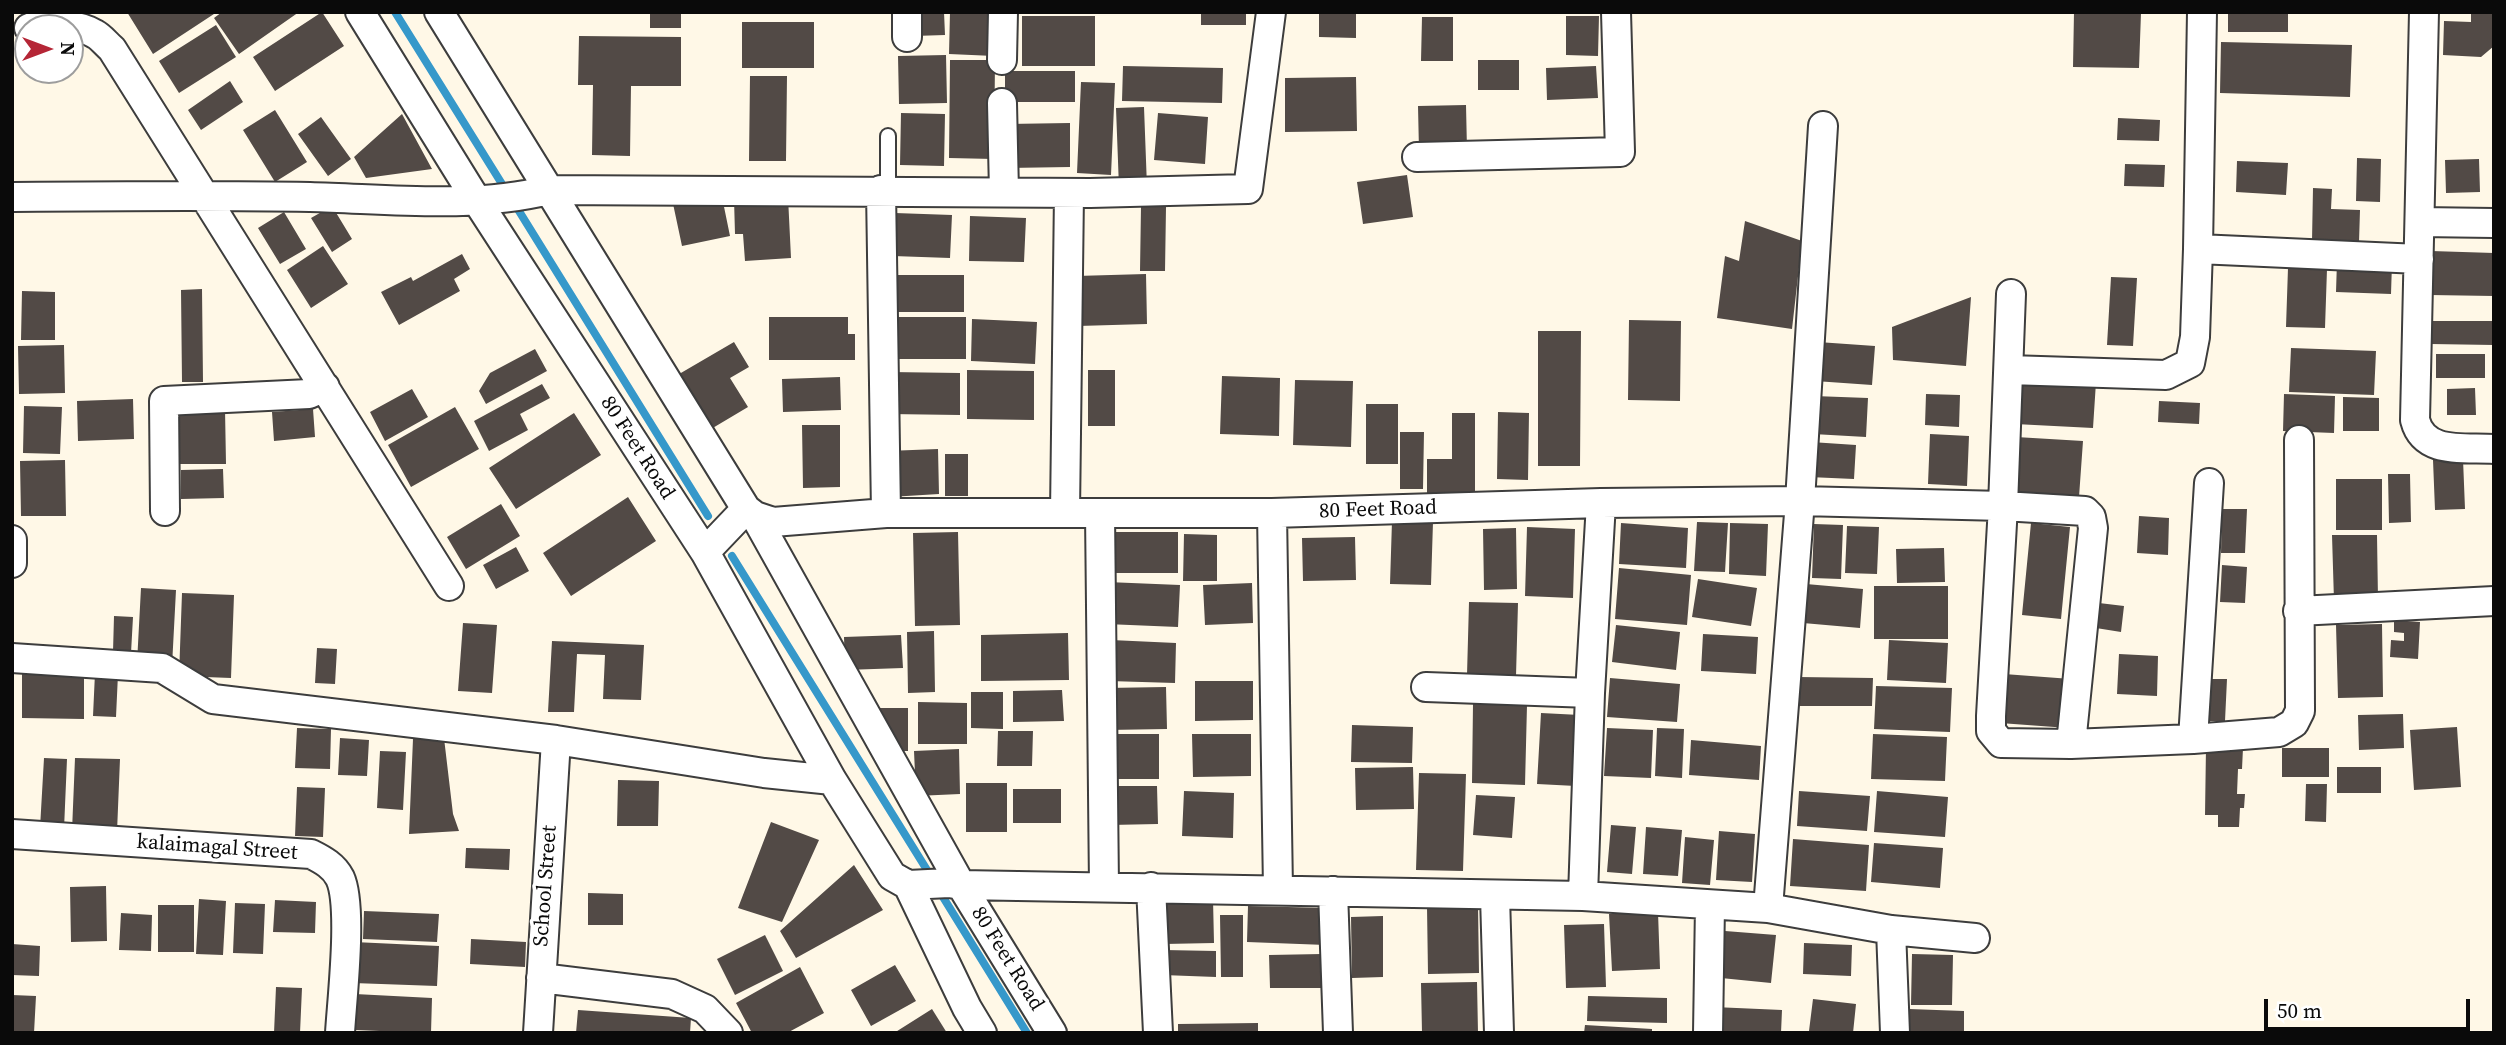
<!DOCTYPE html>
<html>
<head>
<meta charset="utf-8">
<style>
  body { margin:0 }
  #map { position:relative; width:2506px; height:1045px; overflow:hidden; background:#fff8e7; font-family:"Source Serif 4",serif }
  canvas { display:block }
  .frame { position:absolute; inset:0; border:14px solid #0a0a0a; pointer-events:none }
  .north { position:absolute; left:14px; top:14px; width:70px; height:70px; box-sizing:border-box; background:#fff; border:2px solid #9d9d9d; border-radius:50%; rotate:90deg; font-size:19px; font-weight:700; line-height:28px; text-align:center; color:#0a0a0a }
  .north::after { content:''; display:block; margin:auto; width:24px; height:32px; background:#b52636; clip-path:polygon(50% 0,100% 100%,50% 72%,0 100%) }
  .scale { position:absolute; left:2264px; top:999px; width:206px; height:32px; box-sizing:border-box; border:4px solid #0a0a0a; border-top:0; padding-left:9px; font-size:21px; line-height:24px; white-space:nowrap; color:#0a0a0a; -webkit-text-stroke:5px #fff; paint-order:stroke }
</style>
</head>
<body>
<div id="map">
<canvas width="2506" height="1045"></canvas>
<div class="frame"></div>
<div class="north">N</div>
<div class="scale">50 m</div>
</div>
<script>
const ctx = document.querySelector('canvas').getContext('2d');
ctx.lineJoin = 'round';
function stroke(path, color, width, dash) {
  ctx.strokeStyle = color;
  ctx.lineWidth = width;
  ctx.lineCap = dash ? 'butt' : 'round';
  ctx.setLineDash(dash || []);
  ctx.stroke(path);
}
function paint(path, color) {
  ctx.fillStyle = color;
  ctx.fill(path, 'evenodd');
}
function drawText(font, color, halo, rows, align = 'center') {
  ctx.font = font + ' "Source Serif 4",serif';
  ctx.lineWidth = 7;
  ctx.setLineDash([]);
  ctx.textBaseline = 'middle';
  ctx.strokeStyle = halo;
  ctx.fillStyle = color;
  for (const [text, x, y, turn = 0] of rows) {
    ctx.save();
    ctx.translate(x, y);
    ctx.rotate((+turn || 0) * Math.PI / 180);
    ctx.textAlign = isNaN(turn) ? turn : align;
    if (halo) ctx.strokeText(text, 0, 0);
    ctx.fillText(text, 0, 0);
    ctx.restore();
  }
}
stroke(new Path2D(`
  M395 12 507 192
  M514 203 708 516
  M732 556 932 878
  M938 889 1027 1033`), '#3698ca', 8);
paint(new Path2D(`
  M127 12H217L153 54Z
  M222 12H299L239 54 214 18Z
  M322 12 344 46 275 91 253 57Z
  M650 12H681V28H650Z
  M914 12H944L945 35 914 36Z
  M950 12 996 13 994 56 949 54Z
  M1201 12H1246V25H1201Z
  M1319 12 1356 13V38L1319 37Z
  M2074 12 2141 13 2139 68 2073 67Z
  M2228 12H2288V32H2228Z
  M2471 12H2494V46L2481 57 2443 55 2444 21 2471 22Z
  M1022 16H1095V66H1022Z
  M1566 16H1599L1598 56 1566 55Z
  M1422 17H1453V61H1421Z
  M742 22H814V68H742Z
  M216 25 236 57 179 93 159 61Z
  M579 36 681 37V86H631L630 156 592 155 593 85H578Z
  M2221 42 2352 45 2350 97 2220 93Z
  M946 55 947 103 899 104 898 56Z
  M950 60H995L994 159 949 158Z
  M1478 60H1519V90H1478Z
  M1123 66 1223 68 1222 103 1122 101Z
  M1596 66 1598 98 1547 100 1546 68Z
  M1005 71H1075V102H1005Z
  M750 76H787L786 161H749Z
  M1356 77 1357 131 1285 132V78Z
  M230 81 243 102 201 130 188 110Z
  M1081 82 1115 83 1111 175 1077 173Z
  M1466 105 1467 150 1419 151 1418 106Z
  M1144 107 1147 187 1119 188 1116 108Z
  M275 110 307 162 275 182 243 130Z
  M901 113 945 114 944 166 900 165Z
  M1158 113 1208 117 1205 164 1154 160Z
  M402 114 432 169 366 178 354 157Z
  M321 117 351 159 328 176 298 134Z
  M2118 118 2160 120 2159 141 2117 140Z
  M1070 123V167L1007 168V124Z
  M2357 158 2381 159 2380 202 2356 201Z
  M2479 159 2480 192 2446 193 2445 160Z
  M2237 161 2288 163 2286 195 2236 192Z
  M2125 164 2165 165 2164 187 2124 186Z
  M1407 175 1413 217 1363 224 1357 182Z
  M2313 188 2332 189 2331 209 2360 210 2359 242 2312 241Z
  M722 197 730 236 682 246 672 199Z
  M788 197 791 258 745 261 743 234H735L734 199Z
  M332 206 352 239 332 252 311 218Z
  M1141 207H1166L1165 271H1140Z
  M284 212 306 249 280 264 258 228Z
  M895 213 952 215 950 258 893 256Z
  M970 216 1026 218 1024 262 969 261Z
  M1745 221 1802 241 1792 329 1717 318 1725 256 1739 261Z
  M323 246 348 284 311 308 287 270Z
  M2431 251 2494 253V296L2430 295Z
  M462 254 470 269 454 279 460 291 399 325 381 292 411 277 413 281Z
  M2337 261 2392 263 2391 294 2336 292Z
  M2288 268 2327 269 2325 328 2286 327Z
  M1146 274 1147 324 1078 326 1076 276Z
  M894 275H964V312H894Z
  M2111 277 2137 278 2133 346 2107 345Z
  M202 289 203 382H182L181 290Z
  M22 291 55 292V340H21Z
  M1971 297 1966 366 1893 360 1892 327Z
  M769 317H848V334H855V360H769Z
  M889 317H966V359H889Z
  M972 319 1037 322 1035 364 971 361Z
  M1629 320 1681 321 1680 401 1628 400Z
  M2431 321H2494V345L2431 344Z
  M1538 331H1581L1580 466H1538Z
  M734 342 749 367 730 378 748 407 706 432 674 377Z
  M1818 342 1875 346 1872 385 1815 381Z
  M64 345 65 393 19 394 18 346Z
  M2291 348 2376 351 2374 395 2289 392Z
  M535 349 547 371 486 404 479 391 490 373Z
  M2436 354H2485V378H2436Z
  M967 370 1034 371V420L967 419Z
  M1088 370H1115V426H1088Z
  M890 372 960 373V415L889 414Z
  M1222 376 1280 378 1279 436 1220 434Z
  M840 377 841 410 783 412 782 379Z
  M2018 378 2096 382 2093 428 2015 424Z
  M1295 380 1353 381 1351 447 1293 445Z
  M542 384 550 398 520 414 528 430 489 451 474 421Z
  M2475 388 2476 415H2447V389Z
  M412 389 428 417 385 441 370 412Z
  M1926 394 1960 395 1959 427 1925 425Z
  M2284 394 2335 396 2334 433 2283 431Z
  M1814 396 1868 398 1866 437 1813 434Z
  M2343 397 2379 398V431H2343Z
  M133 399 134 439 78 441 77 401Z
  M2159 401 2200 403 2199 424 2158 422Z
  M1366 404H1398V464H1366Z
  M24 406 62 407 60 454 23 453Z
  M455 407 479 449 411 487 388 445Z
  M225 409 226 464H179V410Z
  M313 409 315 437 274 441 272 412Z
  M1498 412 1529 413 1528 480 1497 479Z
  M574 413 601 455 516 509 489 468Z
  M1452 413H1475V496H1427V459H1452Z
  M802 425H840V487L803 488Z
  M1400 432H1424L1423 489H1400Z
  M1930 434 1969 436 1967 486 1928 484Z
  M2016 437 2083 441 2079 497 2012 492Z
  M1811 442 1856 445 1854 479 1809 477Z
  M938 449 939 494 890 497 887 451Z
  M945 454H968V496H945Z
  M2463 459 2465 509 2435 510 2433 460Z
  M65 460 66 516H21L20 461Z
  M223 469 224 498 181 499V470Z
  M2388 474H2410L2411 522 2389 523Z
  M2336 479H2382V530H2336Z
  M628 497 656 541 571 596 543 553Z
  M501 504 520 536 466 569 447 537Z
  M2222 509H2247L2245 553H2221Z
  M2139 516 2169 518 2168 555 2137 553Z
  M1392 521 1433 522 1431 585 1390 584Z
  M1697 522 1728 523 1725 572 1694 571Z
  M1621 523 1688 528 1686 568 1619 564Z
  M1730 523 1768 524 1766 576 1729 574Z
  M2031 523 2070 527 2061 619 2022 615Z
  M1814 524 1843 525 1841 579 1812 578Z
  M1847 526 1879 527 1877 574 1845 573Z
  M1527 527 1575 529 1573 598 1525 596Z
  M1516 528 1517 589 1484 590 1483 529Z
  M958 532 960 625 915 626 913 533Z
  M1107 532H1178V573H1107Z
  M1184 534 1217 535V581H1183Z
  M2332 535H2377L2378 600 2334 601Z
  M1355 537 1356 580 1303 581 1302 538Z
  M516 547 529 571 496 589 483 565Z
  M1944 548 1945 582 1897 583 1896 549Z
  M2222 565 2247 567 2245 603 2220 602Z
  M1619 568 1691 575 1687 625 1615 619Z
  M1698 579 1757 588 1751 626 1692 617Z
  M1107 582 1180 585 1178 627 1106 624Z
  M1252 583 1253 623 1205 625 1203 585Z
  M1806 584 1863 589 1860 628 1803 623Z
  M1874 586H1948V639H1874Z
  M141 588 176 590 172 666 137 663Z
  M182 593 234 595 231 678 179 676Z
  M1469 602 1518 603 1516 676 1467 675Z
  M2099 603 2124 606 2121 632 2096 628Z
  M114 616 133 617 131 653 113 652Z
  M2394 620 2420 622 2418 659 2390 657 2391 640 2404 641V633L2394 632Z
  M463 623 497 625 492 693 458 691Z
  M2382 624 2383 697 2338 698 2336 625Z
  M1616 625 1680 632 1676 670 1612 662Z
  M934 631 935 692 908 693 907 632Z
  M1068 633 1069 680 981 681V635Z
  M1703 634 1758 637 1756 674 1701 671Z
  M901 635 903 668 845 670 844 637Z
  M1111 640 1176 643 1175 683 1109 681Z
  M1889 640 1948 643 1946 683 1887 680Z
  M552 641 644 645 641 700 603 699 605 655 577 654 574 712H548Z
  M317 648 337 649 335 684 315 683Z
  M2119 654 2158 656 2157 696 2117 694Z
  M95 673 118 674 116 717 93 716Z
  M22 674H84V719L22 718Z
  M2004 674 2071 679 2068 728 2000 723Z
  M1798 677 1873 678 1872 706H1798Z
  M1610 678 1680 684 1677 722 1607 717Z
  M2208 679H2227L2225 721H2207Z
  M1195 681H1253V720L1195 721Z
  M1876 686 1952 688 1950 732 1874 729Z
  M1166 687 1167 729 1107 730 1106 688Z
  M1062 690 1064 721 1013 722V691Z
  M971 692H1003V729L971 728Z
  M918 702 967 703V744H918Z
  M1473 704 1527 705 1525 785 1472 783Z
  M871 708H908V751H888Z
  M1541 713 1580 715 1576 786 1537 784Z
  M2403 714 2404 748 2359 750 2358 715Z
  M1352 725 1413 727 1412 763 1351 762Z
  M2457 727 2461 787 2414 790 2410 730Z
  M297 728 331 729 330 769 295 768Z
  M1607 728 1653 730 1651 778 1604 776Z
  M1657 728 1684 729 1682 778 1655 776Z
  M998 731H1033L1032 766H997Z
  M1106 734H1159V779H1106Z
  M1192 734H1251V776L1193 777Z
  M1873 734 1947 737 1945 781 1871 779Z
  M340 738 369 740 367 776 338 775Z
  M444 738 453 814 459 831 409 834 413 739Z
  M1691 740 1761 746 1759 780 1689 775Z
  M2206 747 2243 748 2242 769H2238L2237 794H2245L2244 808H2240L2239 827H2218V815H2205Z
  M2282 748H2329V777H2282Z
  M959 749 960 794 916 796 914 751Z
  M380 751 406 752 403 810 377 808Z
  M44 758 67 759 64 829 40 828Z
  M75 758 120 759 117 832 72 831Z
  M1413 767 1414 809 1356 810 1355 768Z
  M2337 767H2381V793H2337Z
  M1419 773 1466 774 1463 871 1416 870Z
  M618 780 659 781 658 826H617Z
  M966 783H1007V832H966Z
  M2306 784H2327L2326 822 2305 821Z
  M1110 786H1157L1158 824 1110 825Z
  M297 787 325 788 323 837 295 836Z
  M1013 789H1061V823H1013Z
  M1184 791 1234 793 1233 838 1182 836Z
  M1799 791 1870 796 1867 831 1797 826Z
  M1877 791 1948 797 1945 837 1874 832Z
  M1476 795 1515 797 1512 838 1473 835Z
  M771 822 819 840 782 922 738 908Z
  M1611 825 1636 827 1632 874 1607 872Z
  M1646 827 1682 830 1678 876 1643 874Z
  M1719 831 1755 834 1752 882 1716 880Z
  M1685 837 1714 840 1710 885 1682 883Z
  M1793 839 1869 845 1866 891 1790 886Z
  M1874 843 1943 848 1940 888 1871 882Z
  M466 848 510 849 509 870 465 868Z
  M854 865 883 910 796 958 780 931Z
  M106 886 107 941 71 942 70 887Z
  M588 893 623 894V925H588Z
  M199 899 226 901 223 955 196 954Z
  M1213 899 1214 943 1164 944 1163 900Z
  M275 900 316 902 315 933 273 932Z
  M235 903 265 904 263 954 233 953Z
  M158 905H194V952H158Z
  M1248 906 1327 908 1326 945 1247 942Z
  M1478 906 1479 973 1428 974 1427 907Z
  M364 911 439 914 437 942 363 939Z
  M1658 912 1660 969 1612 971 1609 914Z
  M121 913 152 915 151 951 119 950Z
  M1220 915H1243V977H1221Z
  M1383 916V977L1352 978 1351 917Z
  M1604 924 1606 987 1566 988 1564 925Z
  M1725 931 1776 935 1771 983 1721 978Z
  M765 935 783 971 735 995 717 959Z
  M471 939 526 942 525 967 470 964Z
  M354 942 439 946 437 986 353 983Z
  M1804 943 1852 945 1851 976 1803 974Z
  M12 944 40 946 39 976 12 975Z
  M1164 950 1216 951V977L1163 975Z
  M1322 954V988H1270L1269 955Z
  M1912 954 1953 955 1952 1005H1911Z
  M895 965 916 1001 871 1026 851 990Z
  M800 967 824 1013 787 1033H752L736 1003Z
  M1477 982 1478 1033H1422L1421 983Z
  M276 987 302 988 300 1033H274Z
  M355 994 432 998 431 1033 354 1030Z
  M12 995 36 996 34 1033H12Z
  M1588 996 1667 998V1023L1587 1021Z
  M1813 999 1856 1004 1853 1033 1809 1031Z
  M1714 1007 1782 1010 1781 1033H1714Z
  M932 1009 947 1033H894Z
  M1909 1009 1964 1011V1033H1908Z
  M578 1010 691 1018 690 1033H576Z
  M1258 1023V1033H1178V1024Z
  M1585 1025 1652 1029V1033H1584Z`), '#524a46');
const lane = new Path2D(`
  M888 191V136`);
const street = new Path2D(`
  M360 12 477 201 705 552 832 780 892 876 908 885 949 883 961 885 1052 1033
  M439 12 746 509 755 516 961 885 1583 896 1768 908 1891 930 1975 938
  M2424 12 2415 420C2424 455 2464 447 2494 449
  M29 28C44 20 81 25 95 34 101 37 106 44 112 49L449 586
  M907 37V12
  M1002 60 1003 12
  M1002 103 1004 192
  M1417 157 1620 152 1616 12
  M881 190 886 513
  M12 197C112 196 211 195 310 197 389 199 471 209 549 190L1090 193 1248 189 1271 12
  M2420 222 2494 223
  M2198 249 2419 259
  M2011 294 2003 506 1991 716V731L2001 743 2071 744 2193 739 2279 732 2294 723 2300 711 2299 440
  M2009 370 2166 375 2190 363 2195 337 2198 249 2202 12
  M165 511 164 401 309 394 325 387
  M1065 513 1069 193
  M1100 513 1104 886
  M1272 513 1278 889
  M755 516 773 522 886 513H1272L1601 503 1800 501 2003 506 2085 511 2091 517 2093 528 2071 744
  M12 540V563
  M705 552 746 509
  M2298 611 2494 601
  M12 658 162 668 213 699 556 740 764 773 832 780
  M1426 687 1590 693
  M2193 739 2209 483
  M12 834 311 854C323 860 334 866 340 878 353 906 342 999 340 1033
  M908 885 967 1008 982 1033
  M1151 887 1158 1033
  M1333 891 1338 1033
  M1495 896 1499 1033
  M1583 896 1590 693 1601 503
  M1768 908 1800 501 1823 126
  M1891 930 1895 1033
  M541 978 672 994 705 1009 728 1033
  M538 1033 556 740
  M1708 1033 1710 905`);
stroke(lane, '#3d3d3d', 18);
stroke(street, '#3d3d3d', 32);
stroke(lane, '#fff', 14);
stroke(street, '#fff', 28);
drawText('21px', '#0a0a0a', '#fff', [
  ["80 Feet Road",637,448,57],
  ["80 Feet Road",1378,510,-2],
  ["kalaimagal Street",217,848,4],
  ["School Street",546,886,-86],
  ["80 Feet Road",1007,959,58]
]);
</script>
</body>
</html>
